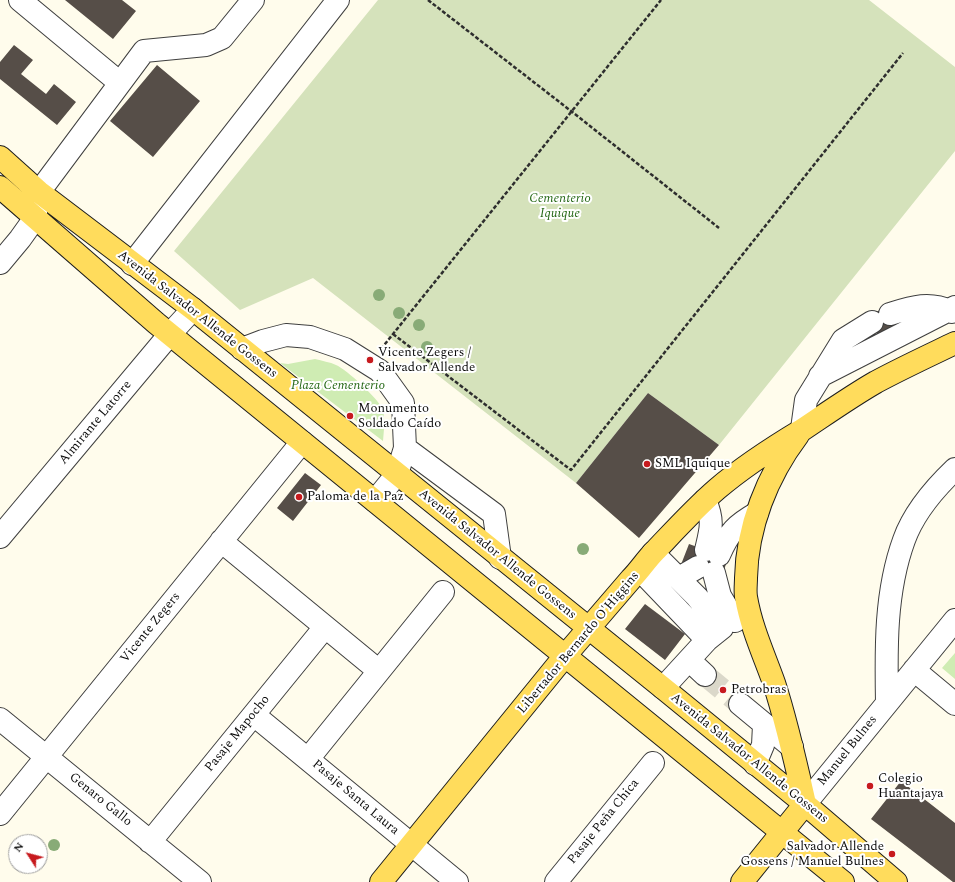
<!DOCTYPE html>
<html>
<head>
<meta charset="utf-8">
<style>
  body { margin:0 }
  #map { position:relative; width:955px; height:882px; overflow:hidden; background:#fffcec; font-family:Spectral,serif }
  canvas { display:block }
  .north { position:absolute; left:8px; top:834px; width:40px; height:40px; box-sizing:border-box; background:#fff; border:1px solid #9e9e9e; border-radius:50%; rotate:306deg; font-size:11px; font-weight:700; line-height:16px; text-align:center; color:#0c0c0c }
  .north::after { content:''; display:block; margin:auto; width:14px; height:18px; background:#c71a1e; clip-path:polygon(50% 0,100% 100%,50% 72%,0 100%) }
</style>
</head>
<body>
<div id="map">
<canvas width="955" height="882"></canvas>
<div class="north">N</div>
</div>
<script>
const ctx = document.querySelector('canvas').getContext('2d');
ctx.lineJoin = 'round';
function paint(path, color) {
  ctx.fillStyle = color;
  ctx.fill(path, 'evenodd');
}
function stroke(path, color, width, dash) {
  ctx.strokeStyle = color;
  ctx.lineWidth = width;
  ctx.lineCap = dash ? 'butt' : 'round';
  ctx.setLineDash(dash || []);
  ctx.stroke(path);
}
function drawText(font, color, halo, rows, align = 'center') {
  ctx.font = font + ' Spectral,serif';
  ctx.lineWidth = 4;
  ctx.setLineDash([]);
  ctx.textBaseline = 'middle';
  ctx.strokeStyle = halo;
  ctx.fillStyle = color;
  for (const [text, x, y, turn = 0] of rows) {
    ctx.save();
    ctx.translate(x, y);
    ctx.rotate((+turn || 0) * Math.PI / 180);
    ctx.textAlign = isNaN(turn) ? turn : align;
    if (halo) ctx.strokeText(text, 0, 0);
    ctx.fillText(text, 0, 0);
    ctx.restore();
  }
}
paint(new Path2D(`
  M315 359C322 361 330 362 336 365 346 369 380 400 383 410 385 420 384 431 383 441L280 363 288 364Z
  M955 653V679L942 668Z`), '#cfecb3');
paint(new Path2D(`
  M378 0H869L955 67V151L719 445 648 393 576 483 313 278 240 310 174 251Z`), '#d5e2bb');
paint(new Path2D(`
  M65 0H122L136 11 113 39Z
  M14 45 33 60 21 74 46 94 54 84 76 102 57 125 0 79V62Z
  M157 65 200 101 153 157 110 121Z
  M887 307 896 329 878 336 869 315Z
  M648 393 719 445 639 538 576 483Z
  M305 473 321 485 293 521 277 508Z
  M689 544 728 558 722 576 682 562Z
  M645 604 685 634 665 660 625 629Z
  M901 781 955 823V882H953L871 819Z`), '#564e48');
stroke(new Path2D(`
  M705 675 740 704`), '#dbd8ca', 22, [22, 11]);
const minor = new Path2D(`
  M20 0 120 83
  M0 263 20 239 35 218 39 192 144 51 206 45 222 38 253 0
  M132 264 338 0
  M890 314C912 307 930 301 952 312
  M242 349 263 341 286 335 310 337 345 349 380 371 403 403 405 448 397 474 375 501
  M820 376 955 307
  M802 429 806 400 843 340 872 322
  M405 448 494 514 500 558
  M705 500C714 521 711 529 706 550
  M0 537 170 334 193 309
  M221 541 379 671
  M653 553 697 597 722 628 707 640 663 688
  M719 555C729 532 736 525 757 513
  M640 570 707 640
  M714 573 720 596 735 621
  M679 578 698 567
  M689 660 705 675
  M914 670 955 704
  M887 703C886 649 885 592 904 540 914 512 934 489 955 469
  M740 704 792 747
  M254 715 457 882
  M0 719 200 882
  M308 759 443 592
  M755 764 763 745 764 725
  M805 804 955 620
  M0 814 302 442
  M150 842 325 627
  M556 882 653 763`);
const major = new Path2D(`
  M0 157 39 192 193 309 663 688 805 804 896 882
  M0 187 156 323 843 882
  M798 435C767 476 747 527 746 578 746 584 745 591 746 597 751 627 764 655 774 683 787 723 796 764 805 804
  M381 882 564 657 631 579C640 570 646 560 655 551 675 530 695 508 717 489 744 466 772 448 802 430 826 414 850 397 876 382 902 368 928 356 955 343
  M742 882 805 804`);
stroke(minor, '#3f3f3f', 24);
stroke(major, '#1d1d1d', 24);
stroke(new Path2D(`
  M428 0 571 111 719 228
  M393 334 571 470 903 53
  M381 349 661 0`), '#2e2e2e', 2.5, [4, 2]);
stroke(minor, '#fff', 22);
stroke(major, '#ffdc5c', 22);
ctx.fillStyle = '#88ab77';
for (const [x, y] of [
  [379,295],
  [399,313],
  [419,325],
  [427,347],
  [583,549],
  [54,845]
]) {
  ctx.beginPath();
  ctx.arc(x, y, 6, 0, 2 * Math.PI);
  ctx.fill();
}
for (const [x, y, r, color] of [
  [370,360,4,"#c71a1e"],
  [350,416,4,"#c71a1e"],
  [647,464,4,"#c71a1e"],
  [299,497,4,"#c71a1e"],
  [723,690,4,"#c71a1e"],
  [870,786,4,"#c71a1e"],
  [892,854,4,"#c71a1e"]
]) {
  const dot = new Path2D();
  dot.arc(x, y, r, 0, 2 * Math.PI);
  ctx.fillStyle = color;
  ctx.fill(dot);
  stroke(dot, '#fff', 1.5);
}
drawText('italic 13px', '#276918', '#fff', [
  ["Cementerio",560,199],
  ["Iquique",560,214],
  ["Plaza Cementerio",338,386]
]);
drawText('13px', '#0c0c0c', '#fff', [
  ["Avenida Salvador Allende Gossens",197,315,38],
  ["Almirante Latorre",96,423,-50],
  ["Avenida Salvador Allende Gossens",497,555,39],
  ["Vicente Zegers",151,628,-51],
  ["Libertador Bernardo O'Higgins",579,643,-50],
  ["Pasaje Mapocho",238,734,-51],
  ["Manuel Bulnes",848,751,-51],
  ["Avenida Salvador Allende Gossens",749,759,39],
  ["Pasaje Santa Laura",355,798,40],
  ["Genaro Gallo",100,800,39],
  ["Pasaje Peña Chica",604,822,-51]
]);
drawText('13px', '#0c0c0c', '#fff', [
  ["Vicente Zegers /",378,353],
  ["Salvador Allende",378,368],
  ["Monumento",358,409],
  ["Soldado Caído",358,424],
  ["SML Iquique",655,464],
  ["Paloma de la Paz",307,497],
  ["Petrobras",731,690],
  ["Colegio",878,779],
  ["Huantajaya",878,794],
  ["Salvador Allende",884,847,"right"],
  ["Gossens / Manuel Bulnes",884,862,"right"]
], 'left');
</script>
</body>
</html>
